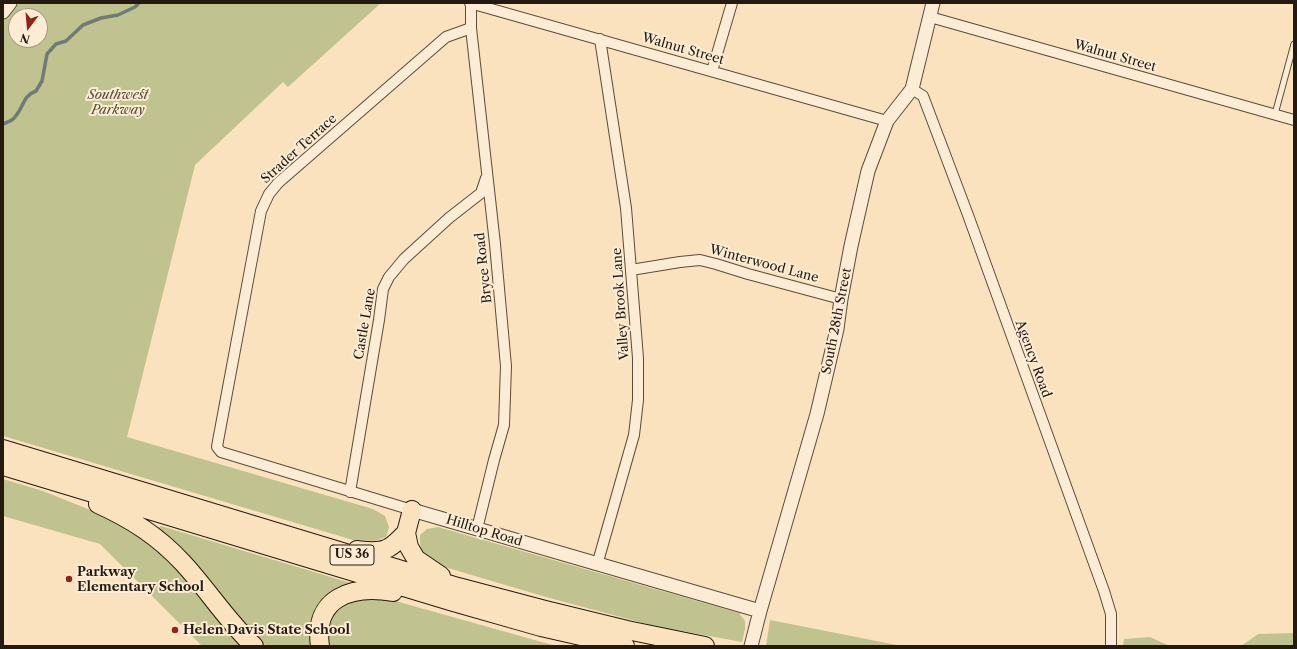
<!DOCTYPE html>
<html>
<head>
<meta charset="utf-8">
<style>
  body { margin:0 }
  #map { position:relative; width:1297px; height:649px; overflow:hidden; background:#fbe2be; font-family:"Libre Caslon Text",serif }
  canvas { display:block }
  .frame { position:absolute; inset:0; border:4px solid #241a0f; pointer-events:none }
  .north { position:absolute; left:8px; top:8px; width:40px; height:40px; box-sizing:border-box; background:#fcecd5; border:1px solid #a69886; border-radius:50%; rotate:196deg; font-size:11px; font-weight:700; line-height:16px; text-align:center; color:#241a0f }
  .north::after { content:''; display:block; margin:auto; width:14px; height:18px; background:#8f2418; clip-path:polygon(50% 0,100% 100%,50% 72%,0 100%) }
</style>
</head>
<body>
<div id="map">
<canvas width="1297" height="649"></canvas>
<div class="frame"></div>
<div class="north">N</div>
</div>
<script>
const ctx = document.querySelector('canvas').getContext('2d');
ctx.lineJoin = 'round';
function paint(path, color) {
  ctx.fillStyle = color;
  ctx.fill(path, 'evenodd');
}
function stroke(path, color, width, dash) {
  ctx.strokeStyle = color;
  ctx.lineWidth = width;
  ctx.lineCap = dash ? 'butt' : 'round';
  ctx.setLineDash(dash || []);
  ctx.stroke(path);
}
function drawText(font, color, halo, rows, align = 'center') {
  ctx.font = font + ' "Libre Caslon Text",serif';
  ctx.lineWidth = 4;
  ctx.setLineDash([]);
  ctx.textBaseline = 'middle';
  ctx.strokeStyle = halo;
  ctx.fillStyle = color;
  for (const [text, x, y, turn = 0] of rows) {
    ctx.save();
    ctx.translate(x, y);
    ctx.rotate((+turn || 0) * Math.PI / 180);
    ctx.textAlign = isNaN(turn) ? turn : align;
    if (halo) ctx.strokeText(text, 0, 0);
    ctx.fillText(text, 0, 0);
    ctx.restore();
  }
}
paint(new Path2D(`
  M3 3H381L288 87 283 82 195 165 127 437 373 509 385 516 389 527 386 537 374 541 353 540 3 436ZM16 16H40V40H16Z
  M3 479 43 491 110 518 143 538 171 563 203 600 234 638 242 646H202L100 544 3 516Z
  M161 526 354 584 314 618 310 638 312 646H267L250 635 155 529Z
  M438 527 739 613 745 621V629L742 642 654 626 546 597 441 566C426 557 419 554 420 535L427 529Z
  M366 596 392 600 556 646H330C323 615 341 605 366 596Z
  M770 620 902 646H766Z
  M1294 633V646H1241L1258 634Z
  M1150 637 1170 646H1123L1124 639Z`), '#c0c390');
stroke(new Path2D(`
  M3 124C7 122 12 121 14 118 24 108 22 96 36 91L42 81 47 54 56 44 66 41 83 25 101 18 118 15 135 7 139 3`), '#6e7c73', 3.5);
const service = new Path2D(`
  M1275 114 1294 44`);
const minor = new Path2D(`
  M470 3 887 121
  M471 3V28L495 244 506 366 504 425 494 460 477 529
  M930 17 1294 120
  M712 71 732 3
  M912 89 923 96 968 215 1104 591 1111 614V646
  M631 270 680 262 700 260 716 264 748 274 841 299
  M350 492 379 320 383 289 389 277 404 259 449 218 481 193 486 178
  M412 510 221 452 217 447 218 441 261 211 269 194 278 183 446 37 471 28
  M597 565 634 435 638 400V358L626 208 600 39`);
const tertiary = new Path2D(`
  M3 12 10 3
  M412 510 760 611
  M751 646 760 611 817 414 837 329 841 299 851 246 868 171 887 121 912 89 933 3`);
const motorway = new Path2D(`
  M3 449 458 587 545 610 627 630 705 646
  M3 466 453 602 541 627 625 646
  M98 504C131 519 158 536 183 563 208 590 227 621 254 646
  M412 510 406 533 409 547 416 559 441 576
  M357 550C366 551 377 553 386 549 394 546 400 538 406 533
  M320 646C313 597 352 585 393 592`);
stroke(service, '#5a4c3b', 7);
stroke(minor, '#5a4c3b', 12);
stroke(tertiary, '#5a4c3b', 15);
stroke(motorway, '#241a0f', 20);
stroke(service, '#fcecd5', 5);
stroke(minor, '#fcecd5', 10);
stroke(tertiary, '#fcecd5', 13);
stroke(motorway, '#fbe2be', 18);
for (const [x, y, r, color] of [
  [69,579,4,"#8f2418"],
  [175,630,4,"#8f2418"]
]) {
  const dot = new Path2D();
  dot.arc(x, y, r, 0, 2 * Math.PI);
  ctx.fillStyle = color;
  ctx.fill(dot);
  stroke(dot, '#fcecd5', 1.5);
}
for (const [x, y, w] of [
  [352,555,44]
]) {
  const box = new Path2D();
  box.roundRect(x - w / 2, y - 10, w, 20, 3);
  ctx.fillStyle = '#fcecd5';
  ctx.fill(box);
  stroke(box, '#241a0f', 1);
}
drawText('bold 12px', '#241a0f', null, [
  ["US 36",352,555]
]);
drawText('13px', '#241a0f', '#fcecd5', [
  ["Walnut Street",683,49,16],
  ["Walnut Street",1115,56,16],
  ["Strader Terrace",299,149,-42],
  ["Winterwood Lane",764,264,15],
  ["Bryce Road",484,268,-96],
  ["Valley Brook Lane",621,304,-94],
  ["South 28th Street",837,321,-79],
  ["Castle Lane",365,324,-80],
  ["Agency Road",1033,359,70],
  ["Hilltop Road",484,531,17]
]);
drawText('italic 13px', '#534d36', '#fcecd5', [
  ["Southwest",118,95],
  ["Parkway",118,110]
]);
drawText('bold 13px', '#241a0f', '#fcecd5', [
  ["Parkway",77,572],
  ["Elementary School",77,587],
  ["Helen Davis State School",183,630]
], 'left');
</script>
</body>
</html>
